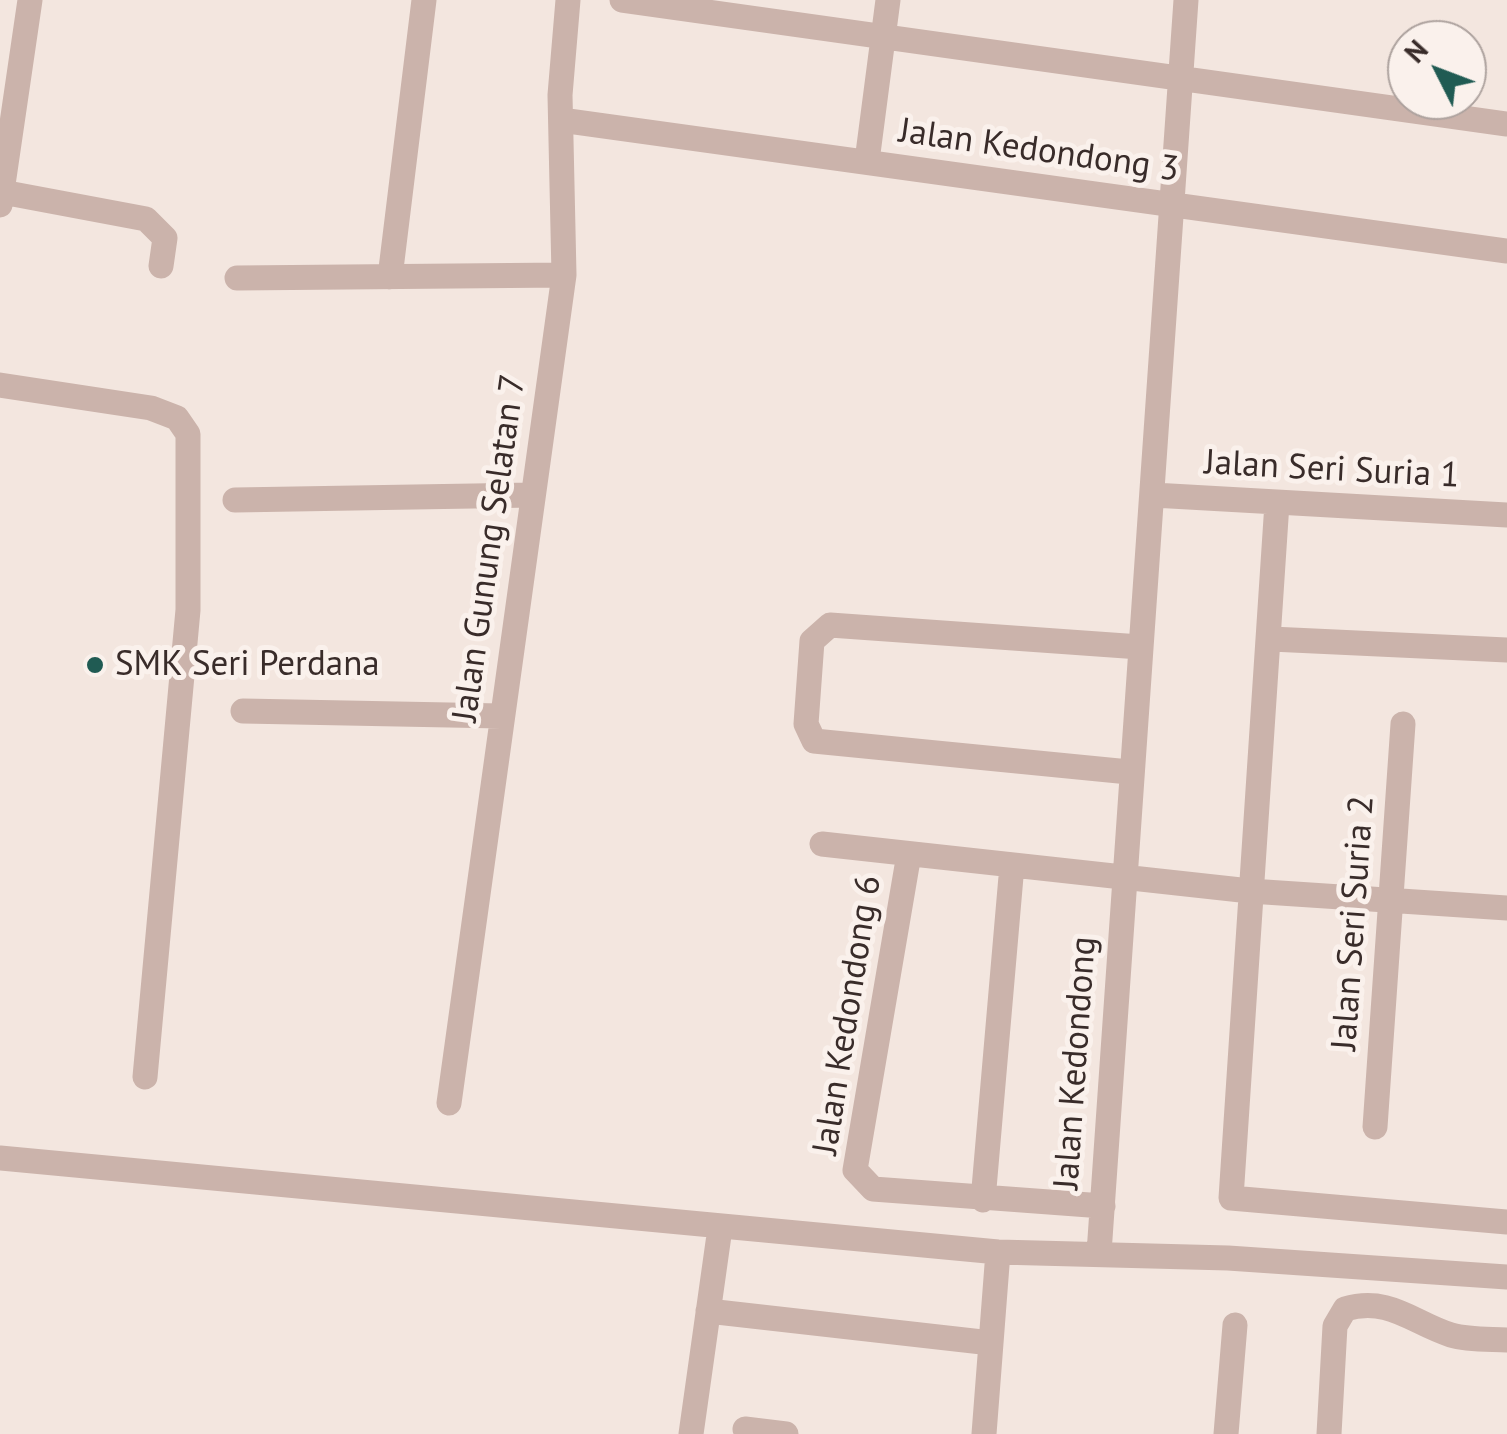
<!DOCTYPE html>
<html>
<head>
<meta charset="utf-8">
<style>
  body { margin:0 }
  #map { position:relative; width:1507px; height:1434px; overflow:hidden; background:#f3e6df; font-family:"PT Sans",sans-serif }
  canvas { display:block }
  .north { position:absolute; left:1387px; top:20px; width:100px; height:100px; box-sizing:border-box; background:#faf1ec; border:2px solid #ada29e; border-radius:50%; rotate:312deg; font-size:28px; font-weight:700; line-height:40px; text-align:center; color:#392c2a }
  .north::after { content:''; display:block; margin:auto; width:35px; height:45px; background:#205b53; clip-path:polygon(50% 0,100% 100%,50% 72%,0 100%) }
</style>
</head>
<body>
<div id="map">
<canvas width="1507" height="1434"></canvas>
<div class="north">N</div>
</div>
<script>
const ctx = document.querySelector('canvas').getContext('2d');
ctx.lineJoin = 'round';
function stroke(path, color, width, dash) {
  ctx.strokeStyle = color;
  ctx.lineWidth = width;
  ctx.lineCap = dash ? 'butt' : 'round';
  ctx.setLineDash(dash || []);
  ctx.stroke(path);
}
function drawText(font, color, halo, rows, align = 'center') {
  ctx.font = font + ' "PT Sans",sans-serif';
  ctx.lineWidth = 10;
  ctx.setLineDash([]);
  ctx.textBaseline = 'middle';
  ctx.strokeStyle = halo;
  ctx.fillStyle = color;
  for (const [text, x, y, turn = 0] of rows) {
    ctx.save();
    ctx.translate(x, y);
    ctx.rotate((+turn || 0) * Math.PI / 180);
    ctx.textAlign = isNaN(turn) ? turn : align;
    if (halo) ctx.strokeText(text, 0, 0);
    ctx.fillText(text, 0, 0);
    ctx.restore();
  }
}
stroke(new Path2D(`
  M622 0 1507 124
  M561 120 1507 251
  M867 161 888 0
  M2 192 146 219 165 238 161 266
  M0 205 30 0
  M390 277 424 0
  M237 278 564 275
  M0 385 151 408 177 418 188 434V610L145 1077
  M1153 495 1507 515
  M235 500 533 495
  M1277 503 1231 1198 1507 1222
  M1271 639 1507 650
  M243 711 501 716
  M1129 772 814 741 806 724 812 641 830 625 1140 647
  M822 844 1250 891 1507 908
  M909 854 855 1170 873 1189 1103 1206
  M449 1103 564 275 560 95 568 0
  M1375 1127 1403 724
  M0 1158 998 1252 1228 1258 1507 1277
  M983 1200 1012 865
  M1099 1253 1186 0
  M708 1311 991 1343
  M745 1429 786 1434
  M691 1434 720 1228
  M984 1434 998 1252
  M1226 1434 1235 1325
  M1329 1434 1335 1326 1345 1309C1389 1296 1413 1323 1451 1335 1468 1340 1489 1339 1507 1340`), '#cbb3ab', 25);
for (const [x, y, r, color] of [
  [95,665,10,"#205b53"]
]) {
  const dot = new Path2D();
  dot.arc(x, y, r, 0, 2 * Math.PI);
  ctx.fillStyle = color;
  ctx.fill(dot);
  stroke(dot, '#faf1ec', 4);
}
drawText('35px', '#392c2a', '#faf1ec', [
  ["Jalan Kedondong 3",1039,151,8],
  ["Jalan Seri Suria 1",1332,470,3],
  ["Jalan Gunung Selatan 7",490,548,-82],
  ["Jalan Seri Suria 2",1354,923,-86],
  ["Jalan Kedondong 6",848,1015,-81],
  ["Jalan Kedondong",1076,1063,-86]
]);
drawText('35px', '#392c2a', '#faf1ec', [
  ["SMK Seri Perdana",115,665]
], 'left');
</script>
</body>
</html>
